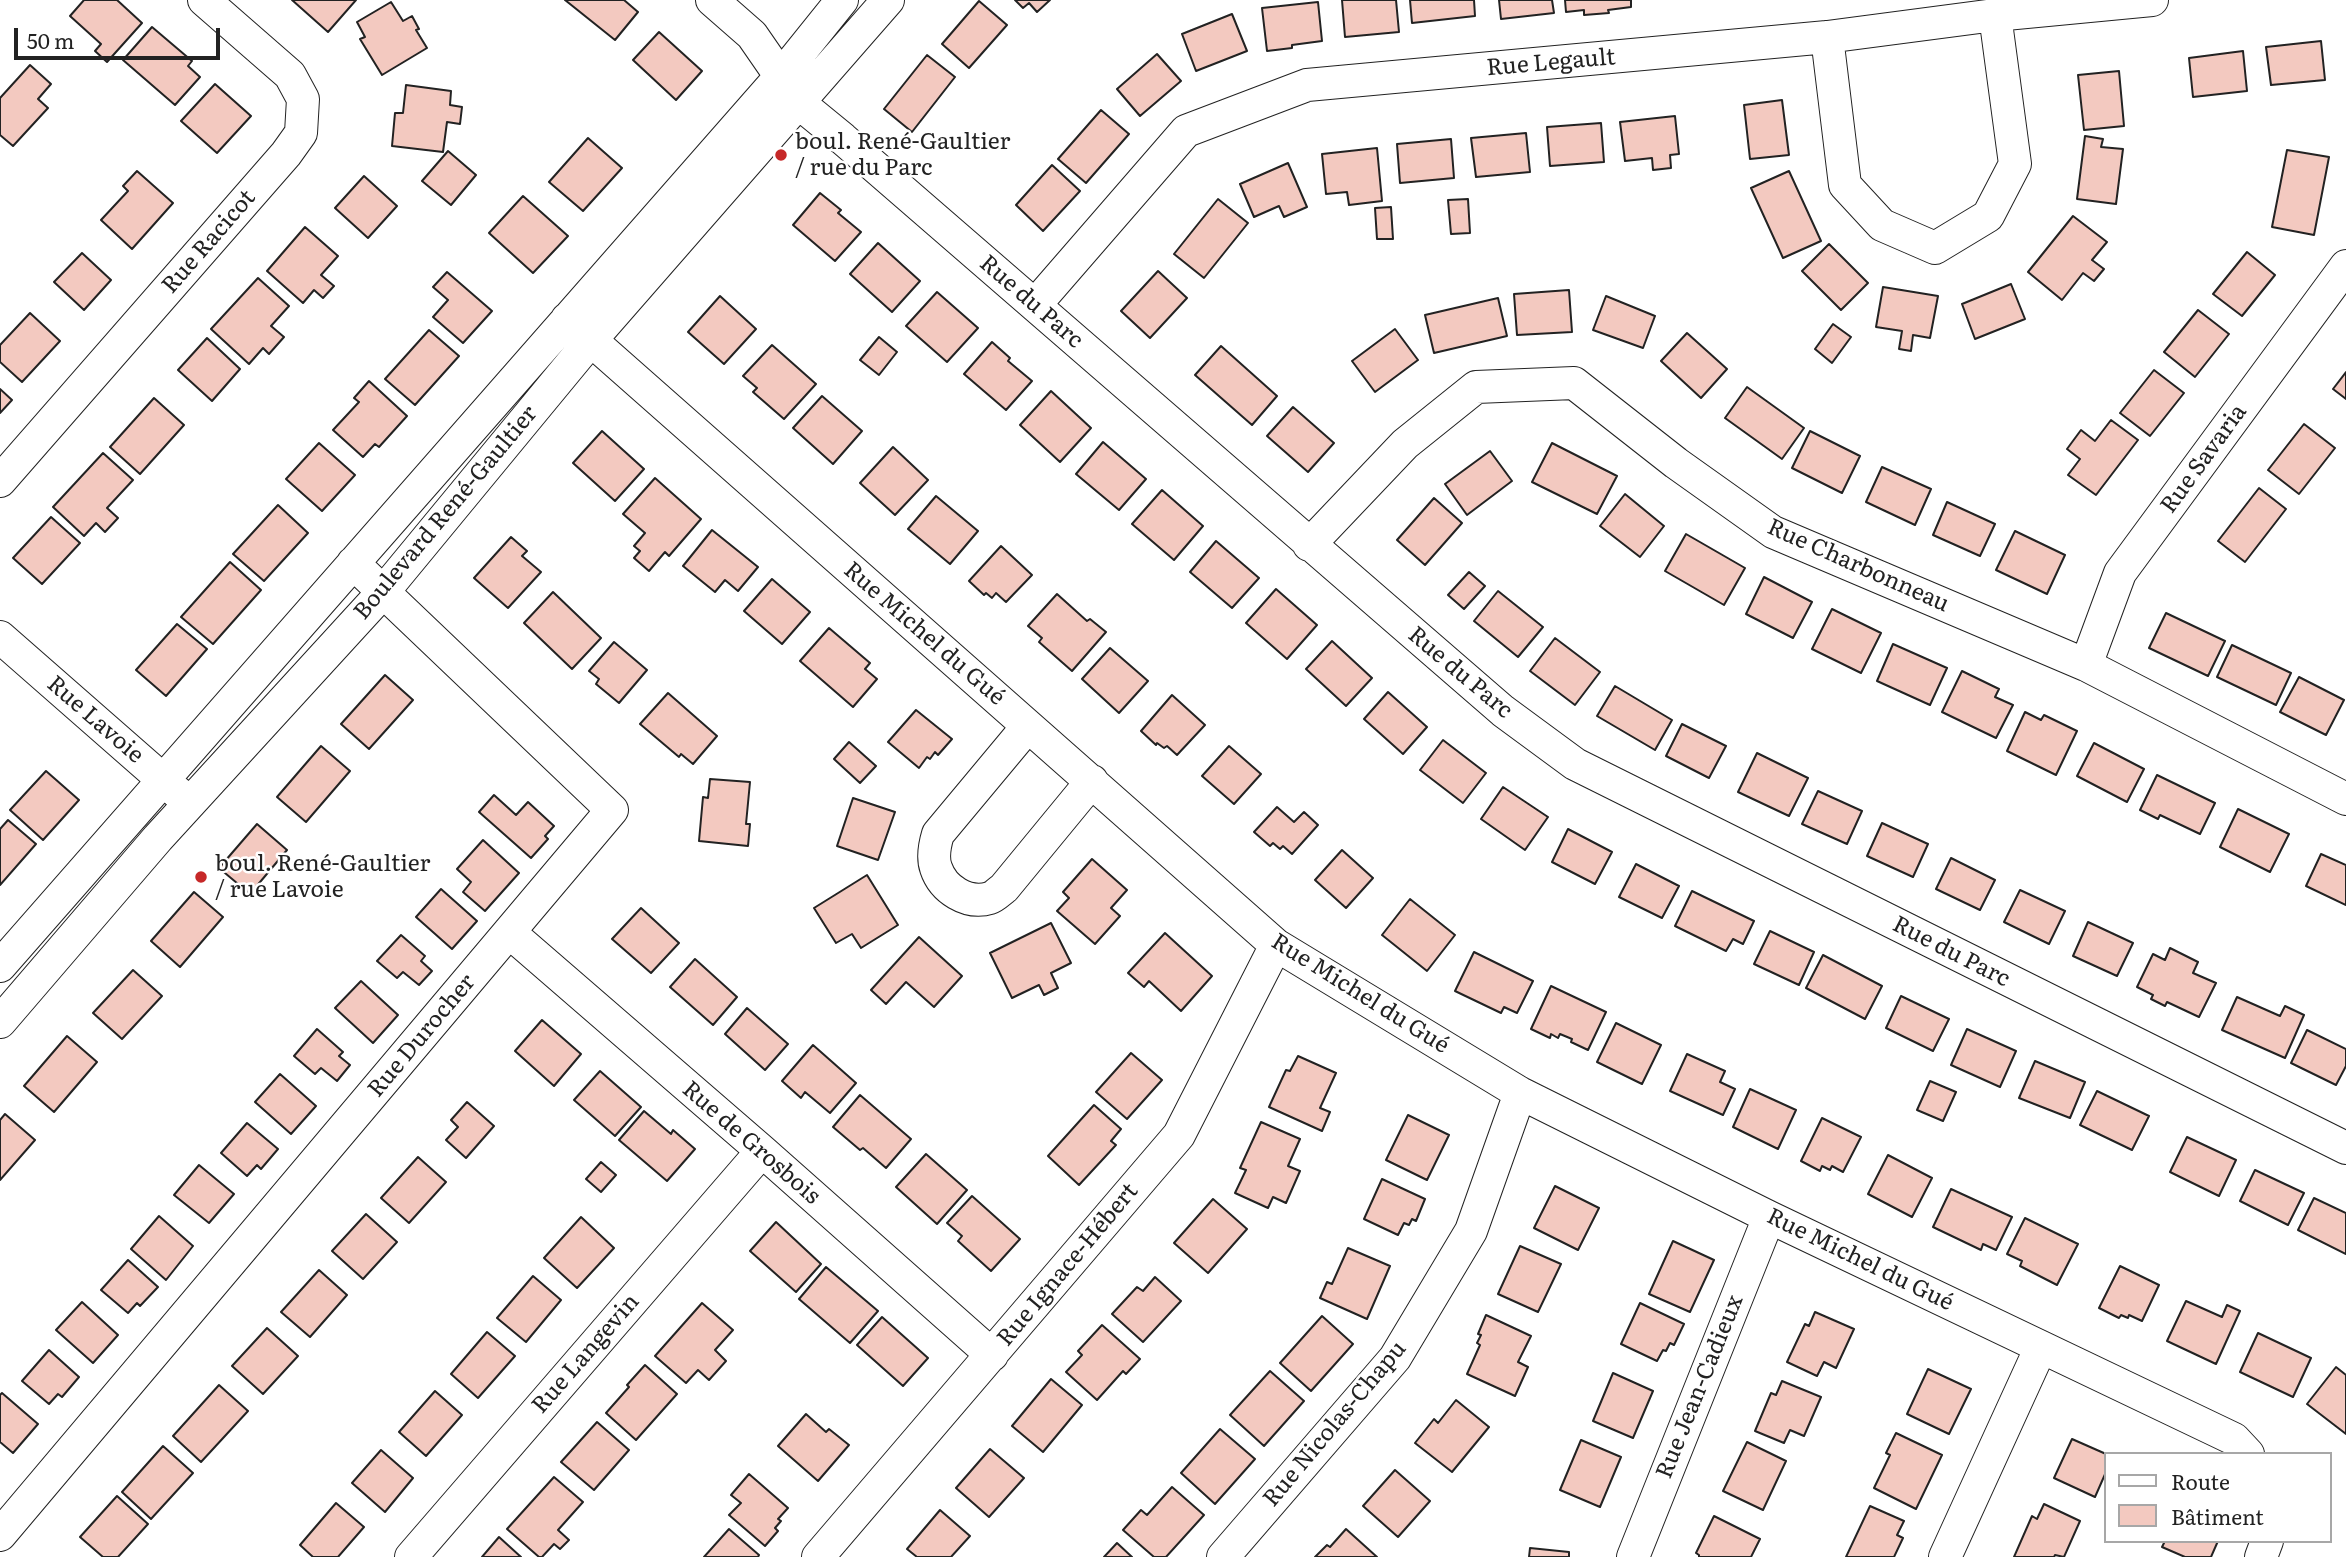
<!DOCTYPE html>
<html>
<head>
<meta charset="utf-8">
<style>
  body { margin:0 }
  #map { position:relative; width:2346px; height:1557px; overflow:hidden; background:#fff; font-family:Literata,serif }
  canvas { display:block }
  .legend { position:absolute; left:2104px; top:1452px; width:228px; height:91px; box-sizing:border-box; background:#fff; border:2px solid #a7a7a7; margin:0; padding:9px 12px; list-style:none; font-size:21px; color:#222 }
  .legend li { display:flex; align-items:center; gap:14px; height:35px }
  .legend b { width:35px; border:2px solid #a7a7a7 }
  .scale { position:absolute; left:14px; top:28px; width:206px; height:32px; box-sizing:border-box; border:4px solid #222; border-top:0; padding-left:9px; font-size:21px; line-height:24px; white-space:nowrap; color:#222; -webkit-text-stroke:5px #fff; paint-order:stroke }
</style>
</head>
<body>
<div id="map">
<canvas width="2346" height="1557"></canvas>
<ul class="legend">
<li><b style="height:9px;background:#fff"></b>Route</li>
<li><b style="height:19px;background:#f3c9c0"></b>Bâtiment</li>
</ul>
<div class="scale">50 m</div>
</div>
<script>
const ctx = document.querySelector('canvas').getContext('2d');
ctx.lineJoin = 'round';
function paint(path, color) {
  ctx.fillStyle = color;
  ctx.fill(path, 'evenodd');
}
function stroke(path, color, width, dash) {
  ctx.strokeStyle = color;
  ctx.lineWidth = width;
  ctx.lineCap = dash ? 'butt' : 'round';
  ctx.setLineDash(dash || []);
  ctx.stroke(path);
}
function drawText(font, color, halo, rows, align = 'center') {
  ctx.font = font + ' Literata,serif';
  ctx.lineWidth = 5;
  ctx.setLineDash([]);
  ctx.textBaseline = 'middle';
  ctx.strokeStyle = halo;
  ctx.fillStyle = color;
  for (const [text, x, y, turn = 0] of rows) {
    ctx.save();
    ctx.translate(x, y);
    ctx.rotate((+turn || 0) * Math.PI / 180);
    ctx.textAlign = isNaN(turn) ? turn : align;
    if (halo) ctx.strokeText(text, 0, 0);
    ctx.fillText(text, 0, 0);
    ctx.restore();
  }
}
const building = new Path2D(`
  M84 0H117L142 23 107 62 95 51 101 44 70 16Z
  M292 0H356L328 32Z
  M565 0H624L638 12 615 40Z
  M1015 0H1050L1037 12 1029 3 1023 8Z
  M1342 0H1396L1399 32 1345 37Z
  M1410 0H1474L1475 16 1412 23Z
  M1499 0H1552L1554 13 1501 19Z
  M1565 0H1631V7L1608 10 1609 13 1584 15V10L1566 12Z
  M979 1 1007 25 969 68 942 44Z
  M391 2 403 21 412 16 419 29 416 30 427 48 382 75 360 39 365 37 357 22Z
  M1318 2 1322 41 1292 45V48L1267 51 1262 8Z
  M1232 14 1247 51 1196 71 1182 34Z
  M152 27 192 61 188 66 200 77 175 105 123 60Z
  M659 32 702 71 676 100 633 60Z
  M2321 41 2325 80 2271 85 2266 47Z
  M2243 51 2247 91 2193 97 2189 58Z
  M1157 54 1181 81 1140 116 1117 89Z
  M927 55 955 77 912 132 884 109Z
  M30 65 51 84 38 99 48 108 13 146 0 135V98Z
  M2119 71 2124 126 2084 130 2078 75Z
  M215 84 251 116 217 153 181 121Z
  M406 85 451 91 450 105 462 107 460 124 447 122 443 152 392 146 395 113H403Z
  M1782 100 1789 155 1750 159 1744 105Z
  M1101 110 1129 134 1086 183 1058 159Z
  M1675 116 1679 154 1670 155 1671 168 1653 170 1652 158 1625 161 1620 122Z
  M1601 123 1604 162 1550 166 1547 127Z
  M1526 133 1530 172 1476 177 1471 138Z
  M2085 136 2103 139 2101 147 2123 149 2116 204 2077 199Z
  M588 138 622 168 583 211 549 182Z
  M1451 139 1454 178 1400 183 1397 144Z
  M1377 148 1382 201 1349 205 1347 192 1326 194 1322 154Z
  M2287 150 2329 157 2314 235 2272 227Z
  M448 151 476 175 451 205 422 181Z
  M1288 163 1307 207 1284 217 1279 206 1254 217 1240 184Z
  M1052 165 1080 191 1043 231 1016 205Z
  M137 171 173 203 132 249 101 220 128 191 123 186Z
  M1789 171 1821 241 1783 258 1751 188Z
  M364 176 397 206 368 238 335 208Z
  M820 193 841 210 838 213 861 232 835 261 793 225Z
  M523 196 568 236 533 273 489 233Z
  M1218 199 1248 223 1204 278 1174 254Z
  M1468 199 1470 233 1451 234 1448 200Z
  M1391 207 1393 239H1377L1375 208Z
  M2073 216 2107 242 2092 260 2104 269 2094 281 2083 273 2062 300 2028 272Z
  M305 227 338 256 321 275 334 286 323 298 314 290 303 303 267 271Z
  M878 243 920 281 892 312 850 274Z
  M1829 244 1868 283 1841 310 1802 271Z
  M2247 252 2275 275 2242 316 2213 294Z
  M82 253 111 280 84 310 54 282Z
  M1158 271 1187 298 1150 338 1121 311Z
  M447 272 492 311 463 343 433 317 448 300 433 287Z
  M258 278 289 306 271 326 284 337 269 354 263 348 249 364 211 329Z
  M2011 284 2025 319 1975 339 1962 304Z
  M1883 287 1938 296 1930 338 1913 335 1911 351 1899 349 1902 331 1876 327Z
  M1569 290 1572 332 1517 335 1514 294Z
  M937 292 978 328 947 362 906 326Z
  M720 296 756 329 724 364 688 332Z
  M1606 296 1655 316 1643 348 1593 330Z
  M1498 298 1507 336 1434 353 1425 315Z
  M2198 310 2229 334 2195 377 2164 352Z
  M30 313 60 341 22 382 0 362V345Z
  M1833 324 1851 337 1832 363 1815 349Z
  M1395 329 1418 360 1375 392 1352 361Z
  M429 330 459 356 415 405 385 379Z
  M1687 333 1727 369 1701 398 1661 361Z
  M879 337 897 352 879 375 860 360Z
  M207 338 240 369 212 401 178 370Z
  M992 342 1010 358 1008 361 1032 381 1006 410 964 374Z
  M772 345 816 384 784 419 753 392 757 388 743 376Z
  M1221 346 1277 396 1252 425 1195 375Z
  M2154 370 2184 393 2150 436 2120 413Z
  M2346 372V399L2333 389Z
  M369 381 407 416 379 447 375 444 363 457 333 430 359 402 354 398Z
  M1747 387 1804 428 1782 459 1725 418Z
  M0 389 12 400 0 413Z
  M1051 391 1091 428 1060 462 1020 425Z
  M822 396 862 431 833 464 793 428Z
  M154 398 184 425 140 474 110 447Z
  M1293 407 1334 443 1308 472 1267 436Z
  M2111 420 2138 440 2096 495 2068 475 2080 459 2067 449 2081 430 2095 441Z
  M2304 424 2335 448 2299 494 2268 470Z
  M602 431 644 469 615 501 573 463Z
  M1810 431 1860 456 1842 493 1792 468Z
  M1103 442 1146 479 1119 510 1076 474Z
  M319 443 355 475 322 511 286 479Z
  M1552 443 1617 476 1597 514 1532 482Z
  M893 447 928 480 895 515 860 483Z
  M1490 451 1512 481 1467 515 1445 484Z
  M103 453 133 480 107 508 118 518 105 532 96 523 84 536 53 507Z
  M1882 467 1931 489 1915 525 1866 502Z
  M655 478 701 519 669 556 665 552 649 571 634 558 640 551 634 546 645 533 623 514Z
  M2259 488 2286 509 2245 562 2218 541Z
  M1162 490 1203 526 1174 560 1132 524Z
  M1625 494 1664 526 1640 557 1600 526Z
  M936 496 978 531 950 564 908 529Z
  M1434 498 1462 523 1425 565 1397 540Z
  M1947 502 1995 524 1980 556 1933 535Z
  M278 505 308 533 264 581 233 554Z
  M51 517 80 543 42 584 13 558Z
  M712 530 758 567 738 591 725 580 715 592 683 566Z
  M2015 531 2065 555 2047 594 1996 570Z
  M1686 534 1745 568 1724 605 1665 571Z
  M511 537 527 551 522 556 541 572 508 608 474 578Z
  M1216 541 1259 578 1232 608 1190 572Z
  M1001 546 1032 575 1006 602 996 593 992 598 986 593 984 595 969 581Z
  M230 562 261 590 213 644 181 617Z
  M1469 572 1485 586 1464 609 1448 595Z
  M1764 577 1812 602 1793 638 1746 614Z
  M772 579 810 612 782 644 744 611Z
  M1276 589 1317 625 1287 659 1246 623Z
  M1498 591 1543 627 1518 657 1474 621Z
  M553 592 601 638 572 669 524 623Z
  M1057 594 1087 621 1090 619 1106 632 1072 671 1039 642 1042 638 1028 626Z
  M1832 609 1881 633 1861 673 1812 649Z
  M2166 613 2225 641 2208 676 2149 648Z
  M177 624 207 649 166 696 136 670Z
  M829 628 870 663 865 669 877 679 853 707 800 661Z
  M1555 638 1600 672 1575 705 1530 671Z
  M1332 641 1372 678 1346 706 1306 669Z
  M614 642 647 670 619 703 596 684 599 679 589 671Z
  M1893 644 1947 668 1930 705 1877 681Z
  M2232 645 2291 673 2276 705 2217 677Z
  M1110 648 1148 681 1119 713 1082 679Z
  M1962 671 1999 689 1995 697 2013 705 1996 738 1942 712Z
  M385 675 413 700 369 749 341 724Z
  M2299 677 2344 700 2326 735 2280 712Z
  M1615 686 1672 720 1655 750 1597 716Z
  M1388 692 1427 727 1403 754 1364 719Z
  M668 693 717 736 693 764 681 754 679 757 640 724Z
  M1172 695 1205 725 1177 755 1167 746 1164 748 1157 743 1156 745 1141 731Z
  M916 710 952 739 938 755 935 752 930 759 927 757 919 768 888 742Z
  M2025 712 2041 720 2044 715 2077 731 2056 775 2007 751Z
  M1682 724 1726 746 1709 778 1666 756Z
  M1443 740 1486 773 1463 803 1420 770Z
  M849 742 876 766 860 783 834 759Z
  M2094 743 2144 769 2127 802 2077 776Z
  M321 746 350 771 306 822 277 797Z
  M1229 746 1261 774 1234 804 1202 776Z
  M1757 753 1808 778 1789 816 1738 792Z
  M46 771 79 800 43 840 10 810Z
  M2157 775 2215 803 2200 834 2160 815 2158 819 2140 810Z
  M710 779 750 782 746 824H750L748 846 699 841 703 797 708 798Z
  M1503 787 1548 817 1525 850 1481 819Z
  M1818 791 1862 811 1847 844 1802 824Z
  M494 795 516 815 528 802 554 826 545 836 548 839 531 858 479 812Z
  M853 798 895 812 878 860 837 846Z
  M1277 807 1294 822 1304 812 1318 825 1292 854 1283 846 1280 849 1273 843 1270 846 1254 832Z
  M2238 809 2289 834 2270 872 2220 847Z
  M8 820 36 844 0 885V829Z
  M1882 823 1928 844 1913 877 1867 856Z
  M257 824 287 850 250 894 219 868Z
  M1568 829 1612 852 1595 884 1552 862Z
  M483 840 519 873 485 911 463 892 471 882 457 869Z
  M1342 850 1373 878 1346 908 1315 880Z
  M2321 854 2346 865V905L2306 886Z
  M1951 858 1995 880 1980 910 1936 889Z
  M1092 859 1127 890 1111 908 1120 916 1095 944 1057 911 1069 898 1063 892Z
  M1636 864 1679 886 1662 918 1619 897Z
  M867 875 898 925 861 948 852 934 836 943 814 908Z
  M441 889 477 921 452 949 416 917Z
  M2020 890 2065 911 2049 944 2004 922Z
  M1692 891 1754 921 1743 944 1733 939 1726 951 1675 926Z
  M194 892 223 917 180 967 151 941Z
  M1410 899 1455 935 1427 971 1382 935Z
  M641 908 679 943 651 973 612 939Z
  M2088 922 2133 943 2117 976 2073 956Z
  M1051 923 1071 963 1051 973 1058 988 1044 995 1039 985 1012 998 990 953Z
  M1770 931 1814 952 1799 985 1754 964Z
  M1165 933 1212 976 1181 1011 1149 981 1144 987 1128 973Z
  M401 935 425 956 421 961 432 971 419 985 403 972 397 978 377 961Z
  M919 937 962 976 934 1007 906 982 886 1004 871 990Z
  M2170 948 2198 962 2193 973 2216 983 2199 1017 2167 1002 2165 1006 2151 999 2153 995 2137 987 2153 954 2165 960Z
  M1474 952 1533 981 1517 1013 1504 1007 1501 1013 1455 991Z
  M1823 955 1882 986 1865 1019 1806 988Z
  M695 959 737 997 713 1025 670 987Z
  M133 970 162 996 122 1039 93 1013Z
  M361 981 398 1015 373 1043 335 1008Z
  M1551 986 1606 1012 1588 1050 1571 1042 1572 1039 1560 1034 1558 1038 1551 1034 1550 1038 1531 1029Z
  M1901 996 1949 1019 1933 1051 1886 1028Z
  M2237 997 2280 1016 2285 1006 2304 1015 2285 1058 2222 1030Z
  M747 1008 788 1044 765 1070 725 1034Z
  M542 1020 581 1054 554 1086 515 1051Z
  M1616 1023 1661 1045 1642 1084 1597 1062Z
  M317 1029 343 1052 339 1056 350 1065 337 1081 321 1068 315 1074 294 1056Z
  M1967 1029 2016 1051 2000 1087 1951 1065Z
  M2307 1030 2346 1049V1066L2336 1085 2291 1063Z
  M67 1036 97 1062 54 1112 24 1086Z
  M813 1045 856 1083 830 1113 805 1092 801 1098 782 1081Z
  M1131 1053 1162 1080 1127 1119 1096 1092Z
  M1687 1054 1725 1071 1720 1082 1735 1089 1723 1115 1670 1091Z
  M1298 1056 1336 1073 1320 1108 1330 1112 1322 1131 1269 1107 1286 1070 1290 1071Z
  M2035 1061 2085 1082 2070 1118 2019 1098Z
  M600 1071 641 1107 615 1136 574 1100Z
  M280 1074 316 1106 291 1134 255 1102Z
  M1930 1081 1956 1092 1943 1121 1917 1110Z
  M1750 1089 1796 1110 1778 1149 1733 1127Z
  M2097 1091 2149 1116 2132 1150 2080 1125Z
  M860 1095 911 1139 886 1168 863 1148 860 1150 833 1127Z
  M467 1102 494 1126 466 1158 446 1140 458 1127 451 1120Z
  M1094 1105 1121 1129 1111 1141 1116 1145 1079 1185 1048 1156Z
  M644 1111 671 1134 673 1130 695 1149 667 1181 619 1140Z
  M5 1114 35 1140 0 1180V1120Z
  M1408 1115 1449 1135 1427 1180 1386 1160Z
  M1822 1118 1861 1137 1843 1172 1832 1166 1830 1170 1822 1166 1820 1171 1801 1161Z
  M1261 1122 1300 1139 1288 1166 1300 1171 1286 1203 1273 1197 1268 1208 1235 1193 1246 1170 1240 1168Z
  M247 1123 278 1149 261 1169 257 1165 247 1176 221 1153Z
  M2187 1137 2236 1160 2219 1196 2170 1172Z
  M926 1154 967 1190 937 1224 896 1187Z
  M1888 1155 1932 1178 1912 1217 1868 1194Z
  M418 1157 446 1182 409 1223 381 1198Z
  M601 1162 616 1175 601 1192 586 1179Z
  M199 1165 234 1194 209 1223 174 1195Z
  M2255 1170 2304 1193 2288 1225 2240 1201Z
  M1382 1179 1425 1199 1416 1221 1412 1219 1409 1225 1404 1223 1398 1235 1364 1219Z
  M1555 1186 1599 1208 1578 1250 1534 1228Z
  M1951 1189 2012 1217 1996 1250 1983 1244 1981 1250 1933 1227Z
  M972 1196 1020 1239 991 1271 958 1241 962 1236 947 1223Z
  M2314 1198 2346 1213V1254L2298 1230Z
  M1213 1199 1247 1229 1208 1273 1174 1243Z
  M366 1214 397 1242 363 1279 332 1251Z
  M159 1216 193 1246 166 1280 131 1249Z
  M581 1217 614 1248 577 1288 544 1258Z
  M2025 1218 2078 1244 2057 1285 2020 1266 2022 1261 2007 1254Z
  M776 1222 821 1264 796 1292 750 1251Z
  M1673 1241 1714 1260 1690 1312 1649 1294Z
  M1520 1246 1561 1264 1538 1312 1498 1294Z
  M1348 1248 1390 1266 1367 1319 1320 1298 1327 1282 1332 1284Z
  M128 1260 158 1287 140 1306 137 1303 128 1313 101 1290Z
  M2120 1266 2159 1285 2142 1321 2129 1315 2128 1318 2121 1315 2119 1318 2099 1308Z
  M826 1267 878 1311 850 1343 799 1299Z
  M319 1270 347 1295 310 1337 281 1312Z
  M533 1276 561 1300 526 1342 497 1318Z
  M1155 1277 1181 1301 1143 1342 1112 1314 1137 1287 1143 1291Z
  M2186 1301 2222 1317 2227 1305 2240 1311 2216 1364 2167 1341Z
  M82 1302 118 1335 93 1363 56 1330Z
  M702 1303 733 1330 715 1350 726 1361 709 1380 698 1370 686 1383 655 1356Z
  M1640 1303 1684 1324 1674 1345 1670 1343 1666 1351 1663 1350 1657 1361 1621 1344Z
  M1815 1312 1854 1329 1836 1368 1824 1362 1817 1376 1787 1362 1805 1324 1809 1326Z
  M1486 1315 1531 1336 1518 1362 1528 1367 1515 1396 1467 1374 1480 1345 1477 1343 1481 1335 1478 1334Z
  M1322 1316 1353 1344 1311 1391 1280 1363Z
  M882 1317 928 1358 903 1386 857 1345Z
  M1102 1325 1140 1359 1126 1374 1123 1371 1097 1400 1066 1372 1082 1355 1078 1351Z
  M267 1328 298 1356 263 1394 232 1366Z
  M487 1332 515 1356 478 1398 451 1374Z
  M2258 1333 2311 1358 2293 1397 2240 1372Z
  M49 1350 79 1377 62 1397 58 1394 49 1404 22 1381Z
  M645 1365 677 1394 636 1440 606 1413 629 1387 627 1385Z
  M2336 1367 2346 1375V1434L2307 1404Z
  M1928 1369 1971 1389 1949 1434 1907 1414Z
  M1270 1371 1304 1401 1264 1446 1230 1415Z
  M1613 1373 1653 1391 1633 1438 1593 1421Z
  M1051 1379 1082 1405 1043 1452 1012 1426Z
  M1782 1381 1821 1397 1804 1436 1790 1430 1784 1443 1755 1431 1771 1393 1776 1395Z
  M219 1385 248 1411 201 1462 173 1436Z
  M435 1391 462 1415 426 1456 399 1432Z
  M2 1393 38 1424 13 1453 0 1442V1395Z
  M1456 1400 1489 1427 1452 1472 1415 1443 1434 1419 1438 1423Z
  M806 1414 826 1432 829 1429 849 1445 818 1481 778 1446Z
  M597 1422 629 1450 594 1490 561 1462Z
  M1220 1429 1255 1459 1215 1504 1181 1473Z
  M1896 1433 1942 1455 1916 1509 1874 1488 1890 1455 1886 1453Z
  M2072 1439 2106 1454V1472L2095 1497 2054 1478Z
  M1581 1440 1621 1457 1600 1507 1560 1490Z
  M1747 1442 1786 1461 1763 1510 1723 1491Z
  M163 1446 193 1473 151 1519 122 1492Z
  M990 1449 1024 1478 989 1517 956 1488Z
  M381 1450 413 1478 385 1512 352 1483Z
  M1395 1470 1430 1501 1398 1537 1363 1506Z
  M749 1474 788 1508 778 1519 781 1521 775 1528 778 1531 765 1546 729 1515 741 1503 731 1495Z
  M554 1477 583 1502 558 1530 569 1540 560 1549 554 1544 542 1557H539L507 1529Z
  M1172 1487 1204 1515 1166 1557H1154L1123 1530 1141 1510 1147 1515Z
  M117 1496 148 1524 118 1557H103L80 1537Z
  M336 1503 364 1527 338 1557H313L300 1545Z
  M2044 1504 2080 1521 2064 1557 2055 1555 2054 1557H2014L2032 1516 2037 1519Z
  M1870 1506 1904 1521 1897 1535 1903 1538 1894 1557H1846Z
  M940 1510 970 1536 951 1557H917L907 1549Z
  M1714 1516 1760 1539 1751 1557H1699V1555L1696 1553Z
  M729 1529 759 1555 758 1557H704Z
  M1346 1529 1377 1557H1315L1327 1545 1330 1547Z
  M499 1537 521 1557H482Z
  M2165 1541H2218L2211 1557H2185L2162 1547Z
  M1117 1543 1132 1557H1104Z
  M1530 1548 1569 1552V1557H1529Z`);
paint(building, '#f3c9c0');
stroke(building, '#222', 2);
const minor = new Path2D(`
  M712 0 752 35 799 103 843 139 1503 711 1575 764 2346 1148
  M1827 37 1845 185 1882 225 1935 248 1988 216 2015 164 1995 15
  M1035 305 1186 131 1307 85 1827 37 1995 15 2152 0
  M567 319 1276 945 1520 1093 1769 1217 2234 1439 2248 1454
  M0 481 286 154 301 133 303 99 290 75 204 0
  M1309 545 1405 444 1476 387 1574 383 1676 463 1773 532 2086 665 2346 799
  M0 637 178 793
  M2086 665 2120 573 2346 266
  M1028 726 938 834C935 844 932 857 936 868 943 889 967 905 990 898 994 897 1000 891 1004 888L1092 781
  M509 932 762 1151 992 1355
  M0 966 781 76 842 0
  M0 1022 158 838 384 591 591 340 888 0
  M0 1535 612 810 353 563
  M411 1557 762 1151
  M818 1557 1179 1135 1276 945
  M1223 1557 1395 1358 1471 1231 1520 1093
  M1633 1557 1769 1217
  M1945 1557 2041 1347
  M2261 1557 2267 1541`);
stroke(minor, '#222', 34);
stroke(minor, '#fff', 32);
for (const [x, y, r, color] of [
  [781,155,7,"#c62828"],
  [201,877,7,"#c62828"]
]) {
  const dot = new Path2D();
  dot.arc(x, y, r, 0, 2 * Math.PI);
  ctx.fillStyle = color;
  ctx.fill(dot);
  stroke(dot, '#fff', 2.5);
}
drawText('23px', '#222', '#fff', [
  ["Rue Legault",1551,63,-5],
  ["Rue Racicot",209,242,-49],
  ["Rue du Parc",1031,302,41],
  ["Rue Savaria",2204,459,-54],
  ["Boulevard René-Gaultier",446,513,-50],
  ["Rue Charbonneau",1858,566,24],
  ["Rue Michel du Gué",924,634,41],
  ["Rue du Parc",1460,673,40],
  ["Rue Lavoie",95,720,41],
  ["Rue du Parc",1951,952,27],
  ["Rue Michel du Gué",1360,994,32],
  ["Rue Durocher",422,1036,-50],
  ["Rue de Grosbois",751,1143,41],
  ["Rue Michel du Gué",1860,1260,26],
  ["Rue Ignace-Hébert",1068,1265,-50],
  ["Rue Langevin",586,1354,-49],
  ["Rue Jean-Cadieux",1700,1387,-68],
  ["Rue Nicolas-Chapu",1335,1424,-50]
]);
drawText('23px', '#222', '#fff', [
  ["boul. René-Gaultier",795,142],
  ["/ rue du Parc",795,168],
  ["boul. René-Gaultier",215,864],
  ["/ rue Lavoie",215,890]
], 'left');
</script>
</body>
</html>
